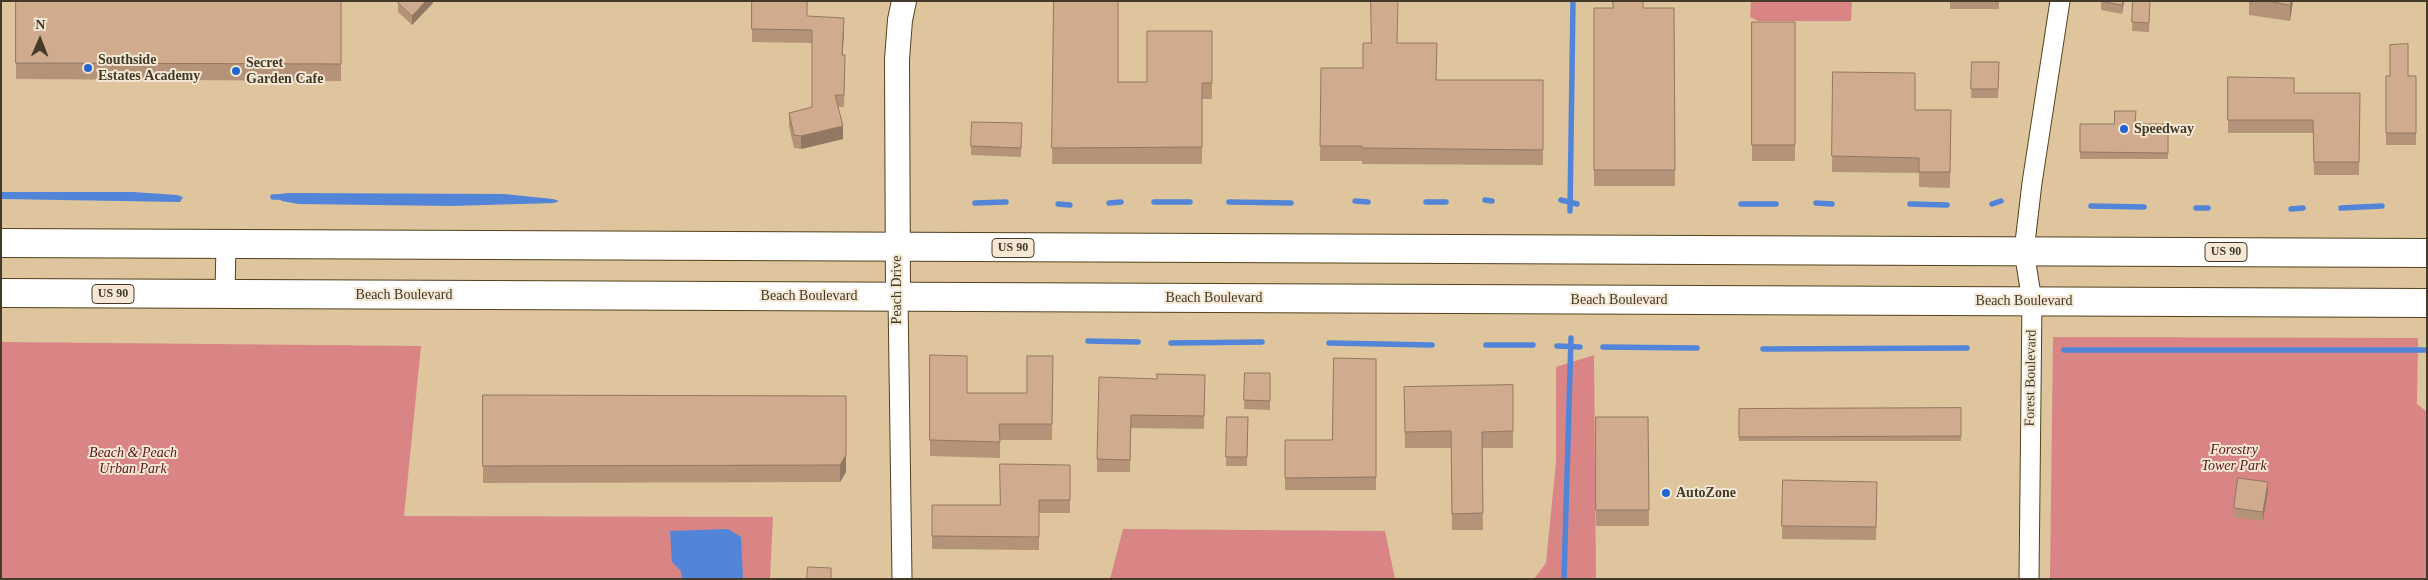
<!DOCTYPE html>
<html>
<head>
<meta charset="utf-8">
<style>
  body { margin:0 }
  #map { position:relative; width:2428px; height:580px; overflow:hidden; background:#dec59d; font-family:"Times New Roman",serif }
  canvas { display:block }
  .frame { position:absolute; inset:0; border:2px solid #443a2a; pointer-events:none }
  .north { position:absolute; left:15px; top:15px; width:50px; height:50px; -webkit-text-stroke:4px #f4e7d3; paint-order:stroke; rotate:1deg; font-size:14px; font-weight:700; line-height:20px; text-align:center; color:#443a2a }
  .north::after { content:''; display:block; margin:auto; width:18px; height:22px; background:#443a2a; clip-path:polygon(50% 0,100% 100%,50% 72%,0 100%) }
</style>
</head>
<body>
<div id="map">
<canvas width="2428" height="580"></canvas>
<div class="frame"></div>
<div class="north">N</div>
</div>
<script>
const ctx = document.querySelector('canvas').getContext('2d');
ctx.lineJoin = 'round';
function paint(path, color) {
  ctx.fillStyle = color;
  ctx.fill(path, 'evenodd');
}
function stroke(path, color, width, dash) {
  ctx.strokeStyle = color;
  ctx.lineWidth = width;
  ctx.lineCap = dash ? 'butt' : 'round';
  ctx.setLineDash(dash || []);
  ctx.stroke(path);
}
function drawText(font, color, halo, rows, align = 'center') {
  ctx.font = font + ' "Times New Roman",serif';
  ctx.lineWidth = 4;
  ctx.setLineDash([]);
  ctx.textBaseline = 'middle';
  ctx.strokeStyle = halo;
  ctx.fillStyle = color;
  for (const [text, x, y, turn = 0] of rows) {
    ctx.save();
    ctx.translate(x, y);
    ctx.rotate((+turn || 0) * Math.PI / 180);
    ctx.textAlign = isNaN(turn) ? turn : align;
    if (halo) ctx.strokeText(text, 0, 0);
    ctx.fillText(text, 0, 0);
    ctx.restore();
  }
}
paint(new Path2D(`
  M1751 1H1852L1851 21H1758L1750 17Z
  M2053 337 2418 338 2417 404 2427 412V579H2050Z
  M1 342 421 346 404 516 773 517 770 579H1Z
  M1594 355 1596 579H1534L1546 563 1556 462V367Z
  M1123 529 1385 531 1395 579H1110Z`), '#d98585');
paint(new Path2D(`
  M1 192H133L177 195 183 197 180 202 1 199Z
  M289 193 504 194 553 199 559 201 554 203 452 206 298 204 282 201 276 197 279 194Z
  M728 529 741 537 743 579H682L681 571 672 562 670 531Z`), '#5285d8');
stroke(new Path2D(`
  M273 197H284
  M1485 200 1492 201
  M1561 200 1577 204
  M1355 201 1368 202
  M1154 202H1190
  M1229 202 1291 203
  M1426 202H1446
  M975 203 1006 202
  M1109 203 1121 202
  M1816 203 1832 204
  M1058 204 1070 205
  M1741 204H1776
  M1910 204 1947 205
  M1992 204 2001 201
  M2091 206 2144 207
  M2196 208H2208
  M2341 208 2382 206
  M2291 209 2303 208
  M1570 211 1573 1
  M1088 341 1138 342
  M1171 343 1262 342
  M1329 343 1432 345
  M1486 345H1533
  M1557 346 1580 347
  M1603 347 1697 348
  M1763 349 1967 348
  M2064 350H2427
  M1564 579 1571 338`), '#5285d8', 5.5);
const minor = new Path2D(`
  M225 294 226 244
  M898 297 902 579
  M2029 579 2032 301 2024 251 2032 183 2060 1`);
const major = new Path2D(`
  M898 297 897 59 900 20 904 1`);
const highway = new Path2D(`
  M1 243 2427 253
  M1 293 2427 303`);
stroke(minor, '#55411c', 21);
stroke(major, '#55411c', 26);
stroke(highway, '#55411c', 30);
stroke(minor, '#fff', 19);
stroke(major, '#fff', 24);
stroke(highway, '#fff', 28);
paint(new Path2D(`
  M16 1H341V81L16 79Z
  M433 1V3L412 25 398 12V3Z
  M752 1 807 16 844 30 842 55H845L844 107H838L843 139 801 149 794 148 789 126V113L812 107V43L752 42Z
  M1054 1 1118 82H1147L1212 31V99H1202V164H1052Z
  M1950 1H1999V9H1950Z
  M2101 1H2124L2122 14 2101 10Z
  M2133 1H2150L2149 32 2132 31Z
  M2249 1H2293L2290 21 2249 15Z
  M1594 8H1674L1675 186H1594Z
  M1752 22H1795V161H1752Z
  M1371 43H1397L1437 80H1543V165L1362 164V161H1320L1321 68H1363Z
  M1972 62H1999L1998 98H1971Z
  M1833 72 1915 110H1951L1950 188 1919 187V173L1832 172Z
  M2386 76H2416V145H2386Z
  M2228 77 2294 93H2360L2359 175H2314L2313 133H2228Z
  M1022 123 1021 157 971 155V146Z
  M2080 124H2168V159H2080Z
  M930 355 967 393H1027L1053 356 1052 440H1000V458L930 456Z
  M1376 359V490H1285V440H1332Z
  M1245 373H1270V410L1244 409Z
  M1205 375 1204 429 1131 428 1130 472H1097V459L1157 379Z
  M1513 385V448H1482L1483 530H1452L1451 448H1405L1404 387Z
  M483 395 846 396V472L840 482 483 483Z
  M1961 408V441H1739V409Z
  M1227 417H1248L1247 466H1226Z
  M1596 417H1648L1649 526H1596Z
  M1070 465V513H1039V550L932 549V505H1000Z
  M1783 480 1877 482 1876 540 1782 539Z
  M2268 491 2263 521 2234 517V508Z`), '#b49379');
paint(new Path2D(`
  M426 1H433V3L412 25V16Z
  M2123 1H2124L2122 14V5Z
  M2291 1H2293L2290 21V5Z
  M844 18V30L842 68V55Z
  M843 126V139L801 149V136Z
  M846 396V472L840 482V465Z
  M2268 482V491L2263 521V512Z`), '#927863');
const building = new Path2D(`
  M16 1H341V64L16 63Z
  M400 1H426L412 16 398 3Z
  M752 1H807V16L844 18 842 55H845L844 95H835L843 126 801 136 794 135 789 113 812 107V30L752 29Z
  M1054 1H1118V82H1147V31H1212V83H1202V147L1052 148Z
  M1371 1H1398L1397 43H1437L1436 80H1543V150L1362 148V146H1320L1321 68H1363V43H1371Z
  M1613 1H1643V8H1674L1675 170H1594V8H1613Z
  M2101 1H2123L2122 5Z
  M2133 1H2150L2149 23 2132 22Z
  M2268 1H2291L2290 5Z
  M1752 22H1795V145H1752Z
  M2408 44V76H2416V133H2386V76H2390V45Z
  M1972 62H1999L1998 89H1971Z
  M1833 72 1915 73V110H1951L1950 172H1919V158L1832 156Z
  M2228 77 2294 78V93H2360L2359 162H2314L2313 120H2228Z
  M2115 111H2136L2135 124H2168V153L2080 152V124H2114Z
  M972 122 1022 123 1021 148 971 146Z
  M930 355 967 356V393H1027V356H1053L1052 424H999L1000 442 930 440Z
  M1334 358 1376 359V477L1285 478V440H1332Z
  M1245 373H1270V401L1244 400Z
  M1157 374 1205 375 1204 416 1131 415 1130 460 1097 459 1099 377 1157 379Z
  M1513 385V431L1482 432 1483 513 1452 514 1451 431 1405 432 1404 387Z
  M483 395 846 396V455L840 465 483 466Z
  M1961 408V436L1739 437V409Z
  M1227 417H1248L1247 457H1226Z
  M1596 417H1648L1649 510H1596Z
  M1000 464 1070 465V500H1039V537L932 536V505H1000Z
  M2238 478 2268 482 2263 512 2234 508Z
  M1783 480 1877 482 1876 527 1782 526Z
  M808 567 831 568V579H807Z`);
paint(building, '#d1ab8d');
stroke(building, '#927863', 1);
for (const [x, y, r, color] of [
  [88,68,5,"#2165d0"],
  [236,71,5,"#2165d0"],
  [2124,129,5,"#2165d0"],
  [1666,493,5,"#2165d0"]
]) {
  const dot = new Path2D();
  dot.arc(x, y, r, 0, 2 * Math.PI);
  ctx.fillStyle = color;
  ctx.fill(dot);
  stroke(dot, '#f4e7d3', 2);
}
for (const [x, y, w] of [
  [1013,248,42],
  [2226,252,42],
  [113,294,42]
]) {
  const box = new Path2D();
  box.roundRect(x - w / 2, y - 9.5, w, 19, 4);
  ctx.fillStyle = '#f4e7d3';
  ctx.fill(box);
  stroke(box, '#443a2a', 1);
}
drawText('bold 12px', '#443a2a', null, [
  ["US 90",1013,248],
  ["US 90",2226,252],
  ["US 90",113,294]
]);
drawText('bold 14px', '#443a2a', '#f4e7d3', [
  ["Southside",98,60],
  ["Estates Academy",98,76],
  ["Secret",246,63],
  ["Garden Cafe",246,79],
  ["Speedway",2134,129],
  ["AutoZone",1676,493]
], 'left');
drawText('14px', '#443a2a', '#f4e7d3', [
  ["Peach Drive",897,290,-90],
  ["Beach Boulevard",404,295],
  ["Beach Boulevard",809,296],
  ["Beach Boulevard",1214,298],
  ["Beach Boulevard",1619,300],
  ["Beach Boulevard",2024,301],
  ["Forest Boulevard",2031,378,-89]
]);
drawText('italic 14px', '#5a141b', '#f4e7d3', [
  ["Forestry",2234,450],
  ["Tower Park",2234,466],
  ["Beach & Peach",133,453],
  ["Urban Park",133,469]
]);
</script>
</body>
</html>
